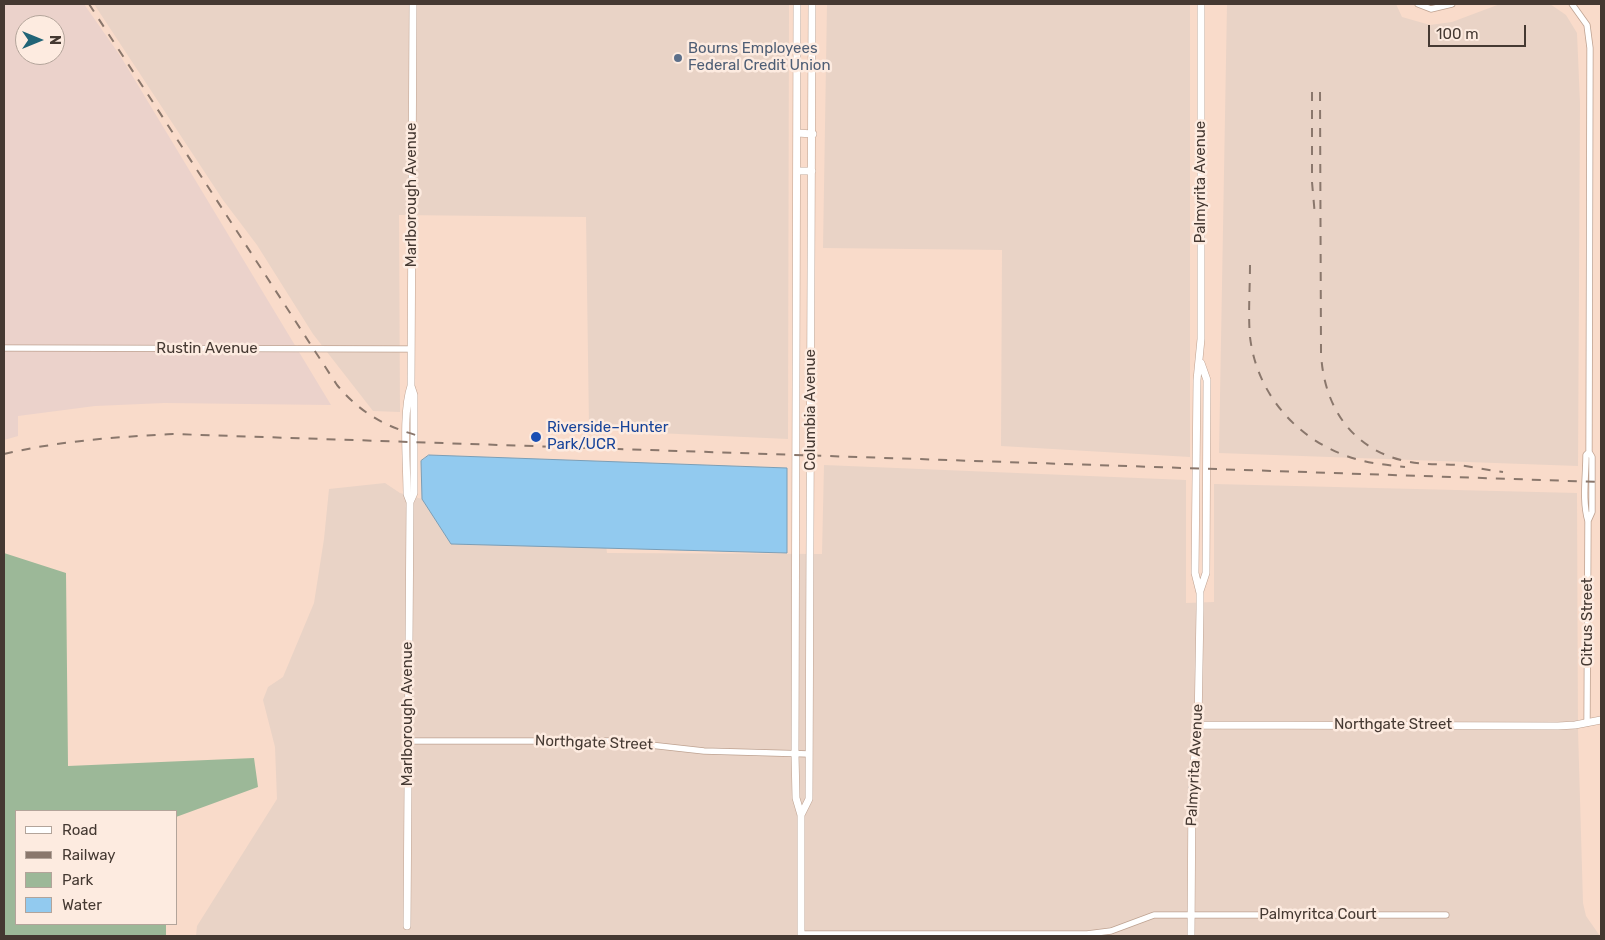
<!DOCTYPE html>
<html>
<head>
<meta charset="utf-8">
<style>
  body { margin:0 }
  #map { position:relative; width:1605px; height:940px; overflow:hidden; background:#f9dbca; font-family:Rubik,sans-serif }
  canvas { display:block }
  .frame { position:absolute; inset:0; border:5px solid #453932; pointer-events:none }
  .legend { position:absolute; left:15px; top:810px; width:162px; height:115px; box-sizing:border-box; background:#fdebe0; border:1px solid #b3a49a; margin:0; padding:6px 9px; list-style:none; font-size:15px; color:#453932 }
  .legend li { display:flex; align-items:center; gap:10px; height:25px }
  .legend b { width:25px; border:1px solid #b3a49a }
  .north { position:absolute; left:15px; top:15px; width:50px; height:50px; box-sizing:border-box; background:#fdebe0; border:1px solid #b3a49a; border-radius:50%; rotate:90deg; font-size:14px; font-weight:700; line-height:20px; text-align:center; color:#453932 }
  .north::after { content:''; display:block; margin:auto; width:18px; height:22px; background:#216477; clip-path:polygon(50% 0,100% 100%,50% 72%,0 100%) }
  .scale { position:absolute; left:1428px; top:25px; width:98px; height:22px; box-sizing:border-box; border:2px solid #453932; border-top:0; padding-left:6px; font-size:15px; line-height:18px; white-space:nowrap; color:#453932; -webkit-text-stroke:4px #fdebe0; paint-order:stroke }
</style>
</head>
<body>
<div id="map">
<canvas width="1605" height="940"></canvas>
<div class="frame"></div>
<ul class="legend">
<li><b style="height:6px;background:#fff"></b>Road</li>
<li><b style="height:6px;background:#8a776c"></b>Railway</li>
<li><b style="height:14px;background:#9cb898"></b>Park</li>
<li><b style="height:14px;background:#92caef"></b>Water</li>
</ul>
<div class="north">N</div>
<div class="scale">100 m</div>
</div>
<script>
const ctx = document.querySelector('canvas').getContext('2d');
ctx.lineJoin = 'round';
function paint(path, color) {
  ctx.fillStyle = color;
  ctx.fill(path, 'evenodd');
}
function stroke(path, color, width, dash) {
  ctx.strokeStyle = color;
  ctx.lineWidth = width;
  ctx.lineCap = dash ? 'butt' : 'round';
  ctx.setLineDash(dash || []);
  ctx.stroke(path);
}
function drawText(font, color, halo, rows, align = 'center') {
  ctx.font = font + ' Rubik,sans-serif';
  ctx.lineWidth = 5;
  ctx.setLineDash([]);
  ctx.textBaseline = 'middle';
  ctx.strokeStyle = halo;
  ctx.fillStyle = color;
  for (const [text, x, y, turn = 0] of rows) {
    ctx.save();
    ctx.translate(x, y);
    ctx.rotate((+turn || 0) * Math.PI / 180);
    ctx.textAlign = isNaN(turn) ? turn : align;
    if (halo) ctx.strokeText(text, 0, 0);
    ctx.fillText(text, 0, 0);
    ctx.restore();
  }
}
paint(new Path2D(`
  M4 4H84L121 57 331 405 164 403 95 406 18 416V436L4 440ZM25 25H55V55H25Z`), '#ebd2cb');
paint(new Path2D(`
  M94 4H789L788 439 591 430 589 427 586 217 399 215 400 412 373 411 313 334 257 245 223 200Z
  M827 4H1190V457L1001 446 1002 250 823 248Z
  M1227 4H1396L1402 17 1430 25 1452 22 1500 4H1550L1566 15 1577 33 1580 103 1578 466 1219 453Z
  M1601 163V467H1600Z
  M824 465 1186 480V603L1214 602V484L1577 493 1578 730 1583 903 1586 916 1600 936H196L197 926 277 799 275 747 263 700 268 687 283 677 314 603 324 539 329 489 385 483 400 493 422 499 451 544 606 545 607 553 822 554Z`), '#e9d3c6');
paint(new Path2D(`
  M4 553 66 573 68 766 254 758 258 787 176 817V811H16V924H166V936H4Z`), '#9cb898');
const water = new Path2D(`
  M429 455 787 468V553L451 544 422 499 421 461Z`);
paint(water, '#92caef');
stroke(water, '#7b9eb6', 1);
const minor = new Path2D(`
  M1418 4 1431 9 1452 4
  M1572 4 1587 25 1590 48 1589 452 1592 457V512L1588 521
  M4 348 411 349
  M1587 723 1588 521C1582 501 1586 476 1586 455L1589 452
  M408 741H614L704 751 809 754
  M801 934H1087L1111 931 1154 915H1446`);
const tertiary = new Path2D(`
  M797 4 795 754 796 798 801 815V936
  M797 133 813 134
  M797 171H812
  M410 502 414 493V395L411 386
  M1200 591 1206 573 1207 380 1201 363
  M1198 725 1558 726 1575 725 1601 720
  M801 815 809 799 812 4
  M407 926 410 502 407 494C407 464 402 412 411 386L413 4
  M1191 936 1192 783 1198 725 1200 609V593L1195 573 1197 380 1201 339V4`);
stroke(minor, '#bea291', 7);
stroke(tertiary, '#bea291', 8);
stroke(minor, '#fff', 5.5);
stroke(tertiary, '#fff', 7);
stroke(new Path2D(`
  M89 4 337 385C361 414 388 428 423 437
  M1312 92V182L1315 216
  M1320 92 1321 352C1323 405 1351 449 1405 461 1422 465 1440 464 1458 465 1473 467 1488 470 1503 472
  M1250 265C1250 289 1248 313 1250 337 1257 396 1300 443 1356 459 1372 464 1389 465 1405 467
  M4 454C59 441 116 437 173 434L1601 482`), '#8a776c', 2, [9, 9]);
for (const [x, y, r, color] of [
  [678,58,5,"#5c6f8a"],
  [536,437,6,"#1a4fb4"]
]) {
  const dot = new Path2D();
  dot.arc(x, y, r, 0, 2 * Math.PI);
  ctx.fillStyle = color;
  ctx.fill(dot);
  stroke(dot, '#fdebe0', 2);
}
drawText('15px', '#4e5e75', '#fdebe0', [
  ["Bourns Employees",688,49],
  ["Federal Credit Union",688,66]
], 'left');
drawText('15px', '#453932', '#fdebe0', [
  ["Palmyrita Avenue",1201,182,-90],
  ["Marlborough Avenue",412,195,-90],
  ["Rustin Avenue",207,349],
  ["Columbia Avenue",811,410,-90],
  ["Citrus Street",1588,622,-90],
  ["Marlborough Avenue",408,714,-90],
  ["Northgate Street",1393,725],
  ["Northgate Street",594,743,2],
  ["Palmyrita Avenue",1195,765,-87],
  ["Palmyritca Court",1318,915]
]);
drawText('15px', '#164399', '#fdebe0', [
  ["Riverside–Hunter",547,428],
  ["Park/UCR",547,445]
], 'left');
</script>
</body>
</html>
